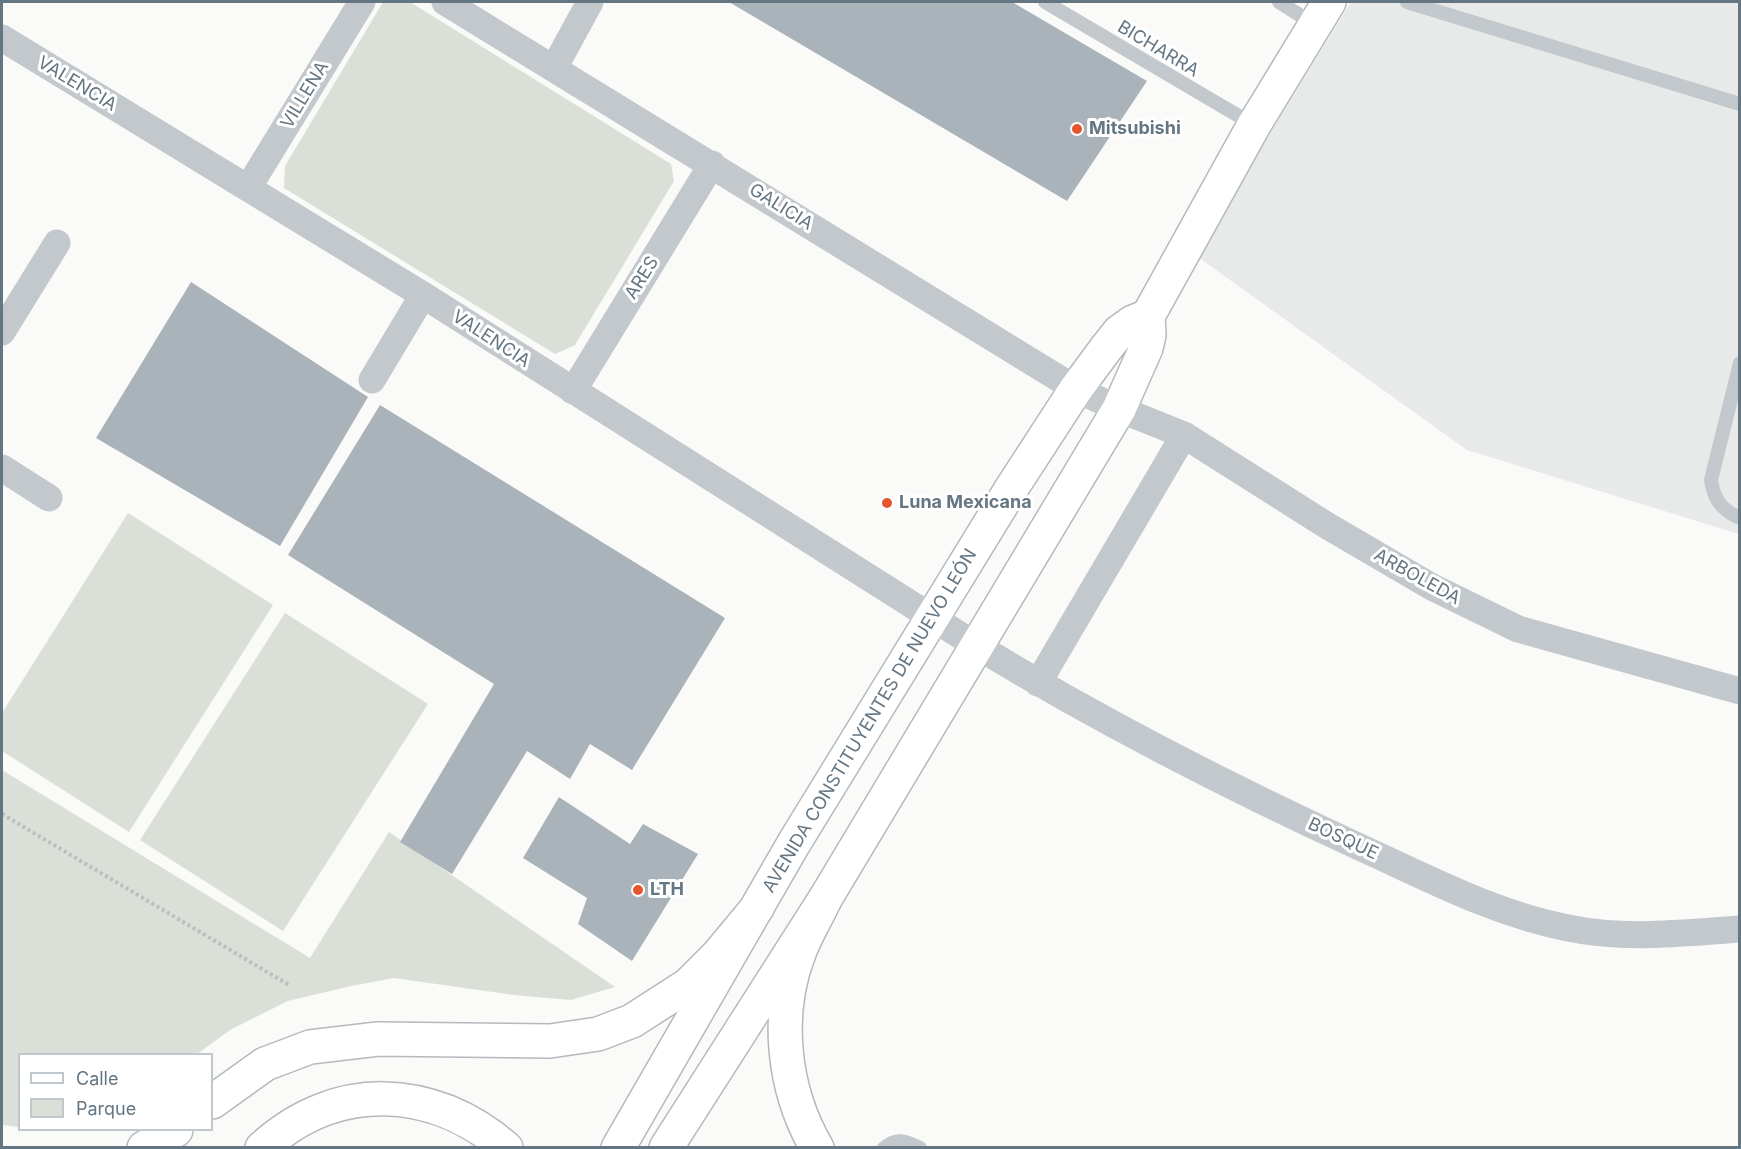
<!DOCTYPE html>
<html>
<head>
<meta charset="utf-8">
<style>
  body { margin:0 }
  #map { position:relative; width:1741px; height:1149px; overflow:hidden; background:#fafaf8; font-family:Inter,sans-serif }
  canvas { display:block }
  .frame { position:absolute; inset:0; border:3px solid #657683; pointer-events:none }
  .legend { position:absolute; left:18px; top:1053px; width:195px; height:78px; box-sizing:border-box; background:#fff; border:2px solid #c1c8cd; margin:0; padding:8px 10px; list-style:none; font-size:18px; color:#657683 }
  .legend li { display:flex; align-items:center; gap:12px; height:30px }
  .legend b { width:30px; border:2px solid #c1c8cd }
</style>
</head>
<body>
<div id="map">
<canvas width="1741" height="1149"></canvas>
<div class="frame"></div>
<ul class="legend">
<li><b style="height:8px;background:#fff"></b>Calle</li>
<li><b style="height:16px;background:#dadfd7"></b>Parque</li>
</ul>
</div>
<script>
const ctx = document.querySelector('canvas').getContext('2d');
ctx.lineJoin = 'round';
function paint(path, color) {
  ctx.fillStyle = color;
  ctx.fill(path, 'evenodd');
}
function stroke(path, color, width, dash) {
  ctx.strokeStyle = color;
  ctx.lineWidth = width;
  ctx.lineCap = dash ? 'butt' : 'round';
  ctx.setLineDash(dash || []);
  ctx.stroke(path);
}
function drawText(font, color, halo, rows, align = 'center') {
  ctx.font = font + ' Inter,sans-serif';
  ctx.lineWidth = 6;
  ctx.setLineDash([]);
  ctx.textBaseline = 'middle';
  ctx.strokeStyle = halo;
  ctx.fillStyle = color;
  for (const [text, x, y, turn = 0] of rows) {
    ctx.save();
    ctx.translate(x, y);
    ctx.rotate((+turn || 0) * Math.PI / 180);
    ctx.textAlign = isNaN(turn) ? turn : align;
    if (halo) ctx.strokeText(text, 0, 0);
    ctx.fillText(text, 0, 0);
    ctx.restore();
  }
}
paint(new Path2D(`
  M1351 2H1739V534L1467 450 1195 255Z`), '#e8e9e9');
paint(new Path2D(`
  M383 2H410L671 164 674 181 575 345 555 354 284 188 285 166Z
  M128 513 273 605 129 832 2 751V713Z
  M285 613 428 704 283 931 140 840Z
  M2 770 310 958 389 832 615 987 571 1000 514 995 394 978 351 986 288 1001 230 1030 197 1054H20L19 1127 2 1125Z`), '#dadfd7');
paint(new Path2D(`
  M729 2H1012L1147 81 1067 201Z
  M191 282 368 397 280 546 96 438Z
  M380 405 725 618 632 770 590 744 570 779 527 751 452 874 400 842 494 684 288 555Z
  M559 797 630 844 643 824 698 854 632 961 578 924 587 898 523 858Z`), '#aab3b9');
const secondary = new Path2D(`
  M618 1148 794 843 1013 486 1076 389 1107 347 1119 332 1133 322 1148 316
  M666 1148 825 899 1119 409 1146 348 1149 335 1148 316 1254 125 1329 2`);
const highway = new Path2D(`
  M212 1102 265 1064 310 1047 378 1039 550 1041 598 1034 632 1021 688 985 717 956 757 908
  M144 1148 176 1130
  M262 1148C335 1081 432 1084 506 1148
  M817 1148C783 1090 775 1015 799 953 806 934 817 917 825 899`);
stroke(secondary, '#b3babf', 36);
stroke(highway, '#b4b9bd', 36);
stroke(new Path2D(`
  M2 814 289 985`), '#bbbfc2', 4, [3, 3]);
stroke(new Path2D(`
  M1045 2 1254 125
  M1279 2 1314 24
  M1407 2 1740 104
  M1740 363 1711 480C1714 499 1721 510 1740 518
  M884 1148C897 1137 906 1141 920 1148`), '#c3c8cc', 14);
stroke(new Path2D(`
  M445 2 1076 389 1119 409 1184 435 1326 525 1432 587 1518 629 1740 691
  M2 38 423 295 977 646C1102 722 1233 789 1366 850 1432 880 1496 914 1568 928 1625 940 1682 933 1740 929
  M554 68 590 2
  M248 188 362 2
  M2 332 57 243
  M372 380 423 295
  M573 391 712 164
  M2 468 49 498
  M1038 683 1184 435`), '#c3c8cc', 27);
stroke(secondary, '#fff', 33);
stroke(highway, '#fff', 33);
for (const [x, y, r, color] of [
  [1077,129,6,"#e4572e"],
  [887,503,6,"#e4572e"],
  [638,890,6,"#e4572e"]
]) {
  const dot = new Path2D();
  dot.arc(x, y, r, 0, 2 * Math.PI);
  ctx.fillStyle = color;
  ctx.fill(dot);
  stroke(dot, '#fff', 2);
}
drawText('18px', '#657683', '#fff', [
  ["BICHARRA",1158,49,31],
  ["VALENCIA",77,84,31],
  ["VILLENA",305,95,-59],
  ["GALICIA",781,207,32],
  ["ARES",642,278,-58],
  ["VALENCIA",491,339,33],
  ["ARBOLEDA",1417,577,29],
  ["AVENIDA CONSTITUYENTES DE NUEVO LEÓN",870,721,-59],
  ["BOSQUE",1343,839,25]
]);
drawText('bold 18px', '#657683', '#fff', [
  ["Mitsubishi",1089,129],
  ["Luna Mexicana",899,503],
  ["LTH",650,890]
], 'left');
</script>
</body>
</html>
